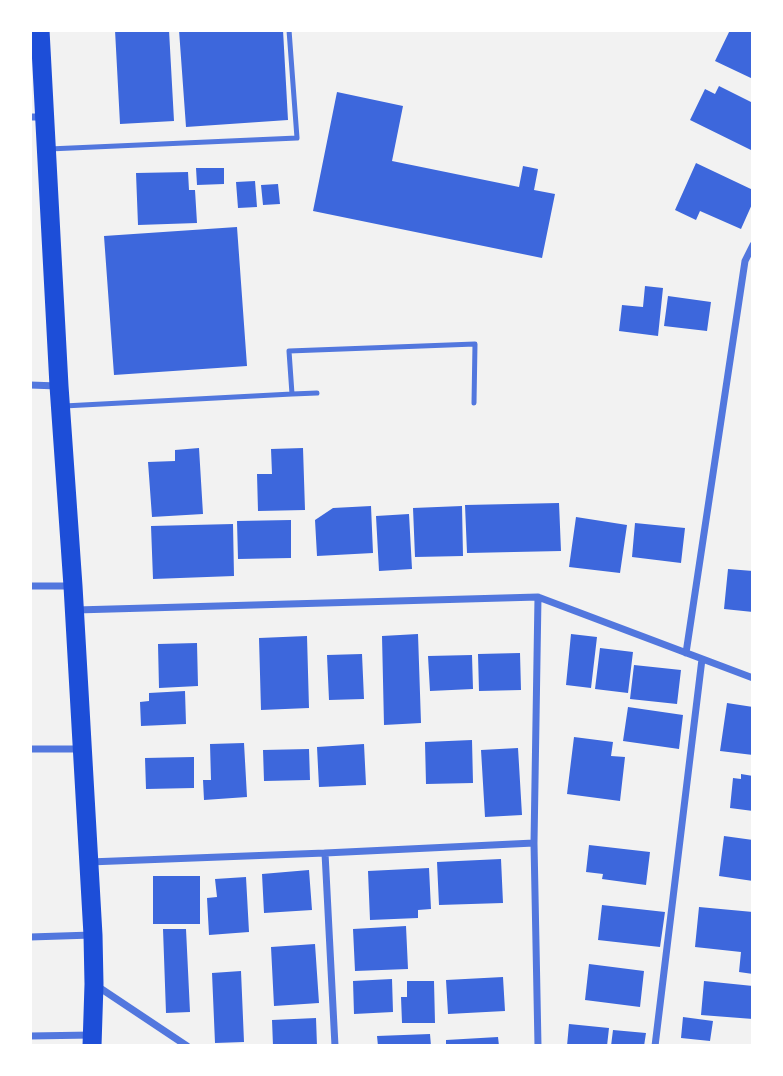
<!DOCTYPE html>
<html>
<head>
<meta charset="utf-8">
<style>
  body { margin:0 }
  #map { position:relative; width:783px; height:1076px; overflow:hidden; background:#f2f2f2; font-family:Barlow,sans-serif }
  canvas { display:block }
  .frame { position:absolute; inset:0; border:32px solid #fff; pointer-events:none }
</style>
</head>
<body>
<div id="map">
<canvas width="783" height="1076"></canvas>
<div class="frame"></div>
</div>
<script>
const ctx = document.querySelector('canvas').getContext('2d');
ctx.lineJoin = 'round';
function paint(path, color) {
  ctx.fillStyle = color;
  ctx.fill(path, 'evenodd');
}
function stroke(path, color, width, dash) {
  ctx.strokeStyle = color;
  ctx.lineWidth = width;
  ctx.lineCap = dash ? 'butt' : 'round';
  ctx.setLineDash(dash || []);
  ctx.stroke(path);
}
paint(new Path2D(`
  M115 30H169L174 121 120 124Z
  M179 30H283L288 120 186 127Z
  M730 30H753V79L715 61Z
  M719 86 753 103V151L690 120 705 89 715 94Z
  M337 92 403 106 392 161 519 187 523 166 538 169 534 190 555 194 542 258 313 211Z
  M696 163 753 190V202L741 229 700 211 696 220 675 210Z
  M196 168H224V184L197 185Z
  M188 172 189 190H195L197 223 138 225 136 173Z
  M255 181 257 207 238 208 236 182Z
  M278 184 280 204 263 205 261 185Z
  M237 227 247 366 114 375 104 236Z
  M645 286 663 288 658 336 619 331 622 305 643 307Z
  M668 296 711 302 707 331 664 326Z
  M199 448 203 514 152 517 148 462 175 461V450Z
  M303 448 305 510 258 511 257 474H272L271 449Z
  M559 503 561 551 467 553 465 505Z
  M371 506 373 553 317 556 315 520 333 508Z
  M462 506 463 556 415 557 413 508Z
  M409 514 412 569 379 571 376 516Z
  M576 517 627 525 620 573 569 567Z
  M291 520V558L238 559 237 521Z
  M635 523 685 528 681 563 632 557Z
  M233 524 234 576 153 579 151 526Z
  M728 569 753 571V612L724 609Z
  M418 634 421 723 384 725 382 636Z
  M571 634 597 637 591 688 566 685Z
  M307 636 309 708 261 710 259 638Z
  M197 643 198 686 159 688 158 644Z
  M600 648 633 652 628 693 595 689Z
  M520 653 521 690 479 691 478 654Z
  M362 654 364 699 329 700 327 655Z
  M472 655 473 689 430 691 428 656Z
  M634 665 681 670 677 704 630 699Z
  M185 691 186 724 141 726 140 702 149 701V693Z
  M727 703 753 707V755L720 751Z
  M628 707 683 715 679 749 623 741Z
  M574 737 613 742 611 756 625 757 620 801 567 794Z
  M472 740 473 783 426 784 425 742Z
  M244 743 247 797 204 800 203 780H211L210 744Z
  M364 744 366 785 319 787 317 747Z
  M518 748 522 815 485 817 481 750Z
  M309 749 310 780 264 781 263 750Z
  M194 757V788L146 789 145 758Z
  M741 774 753 776V811L730 808 733 778 741 779Z
  M724 836 753 840V881L719 876Z
  M589 845 650 852 646 885 602 879 603 874 586 872Z
  M501 859 503 903 439 905 437 862Z
  M429 868 431 909 418 910V918L370 920 368 871Z
  M309 870 312 910 264 913 262 874Z
  M153 876H200V924H153Z
  M246 877 249 932 209 935 207 898 217 897 215 879Z
  M602 905 665 912 660 947 598 940Z
  M699 907 753 912V974L739 972 741 952 695 947Z
  M406 926 408 969 355 971 353 929Z
  M163 929H186L190 1012 166 1013Z
  M315 944 319 1003 274 1006 271 947Z
  M589 964 644 971 640 1007 585 1000Z
  M241 971 244 1042 215 1043 212 973Z
  M503 977 505 1011 448 1014 446 980Z
  M392 979 393 1012 354 1014 353 981Z
  M407 981H434L435 1023H402L401 997H407Z
  M704 981 753 986V1019L701 1015Z
  M683 1017 713 1021 710 1041 681 1038Z
  M316 1018 317 1046H273L272 1020Z
  M569 1024 609 1028 607 1046H567Z
  M613 1030 646 1033 644 1046H611Z
  M430 1034 431 1046H378L377 1036Z
  M498 1037 499 1046H446V1040Z`), '#3d67dc');
stroke(new Path2D(`
  M49 149 297 138 289 30
  M292 394 317 393
  M64 406 292 394 289 351 475 344 474 403`), '#5277de', 5);
stroke(new Path2D(`
  M30 117H44
  M30 385 58 386
  M30 586H72
  M538 597 534 843 538 1046
  M76 610 538 597 753 678
  M686 653 745 261 753 245
  M30 749H82
  M325 853 335 1046
  M89 862 325 853 534 843
  M30 937 92 935
  M97 986 187 1046
  M30 1036 92 1035
  M655 1046 702 659`), '#5277de', 7);
stroke(new Path2D(`
  M40 30 59 386 73 586 93 935 94 984 92 1046`), '#1d4ed8', 19);
</script>
</body>
</html>
